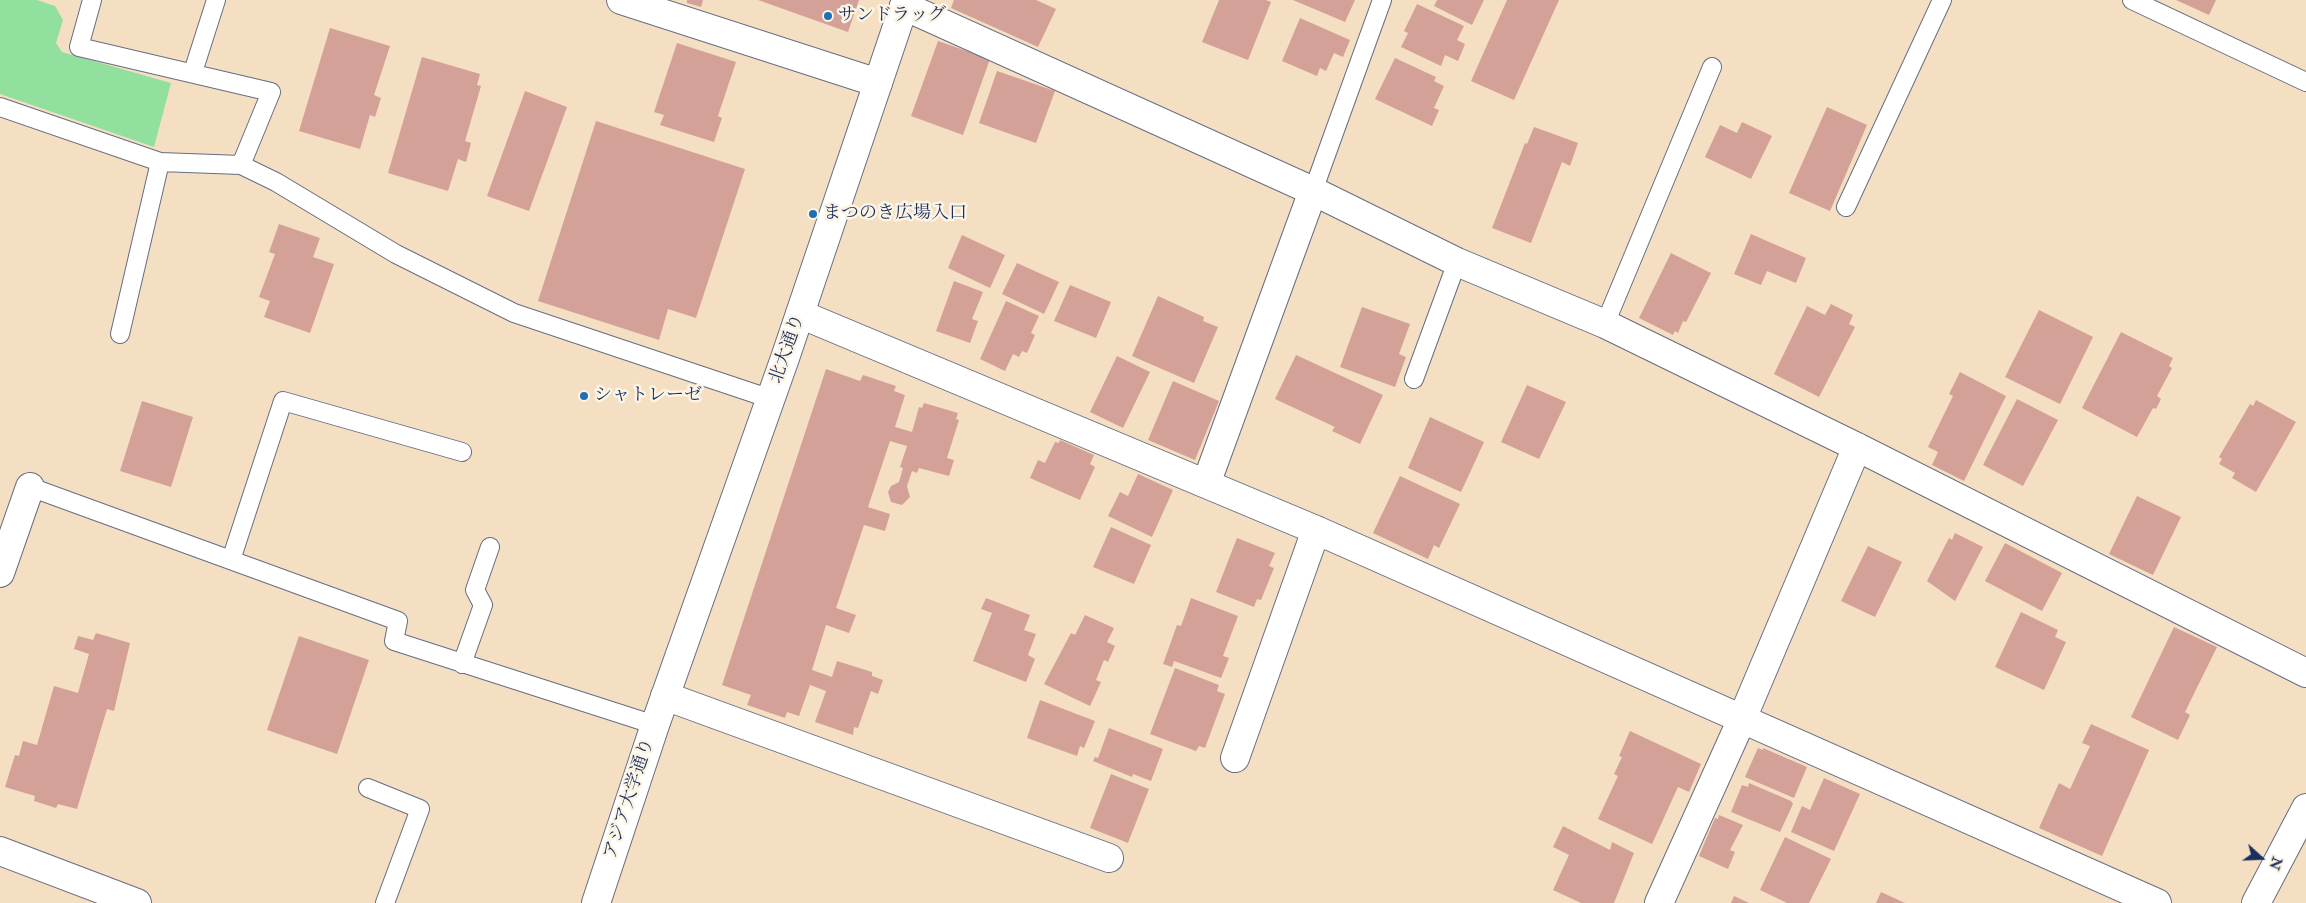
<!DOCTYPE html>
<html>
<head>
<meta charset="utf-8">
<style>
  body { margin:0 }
  #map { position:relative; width:2306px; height:903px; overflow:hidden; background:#f4dfc2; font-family:"IM FELL Double Pica",serif }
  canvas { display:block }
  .north { position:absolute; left:2236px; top:833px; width:50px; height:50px; -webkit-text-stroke:4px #fcf5e5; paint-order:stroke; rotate:110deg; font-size:14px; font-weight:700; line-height:20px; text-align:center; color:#1b2f5e }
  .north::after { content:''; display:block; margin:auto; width:18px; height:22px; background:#1b2f5e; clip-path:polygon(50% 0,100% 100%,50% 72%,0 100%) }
</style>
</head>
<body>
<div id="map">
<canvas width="2306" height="903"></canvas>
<div class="north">N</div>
</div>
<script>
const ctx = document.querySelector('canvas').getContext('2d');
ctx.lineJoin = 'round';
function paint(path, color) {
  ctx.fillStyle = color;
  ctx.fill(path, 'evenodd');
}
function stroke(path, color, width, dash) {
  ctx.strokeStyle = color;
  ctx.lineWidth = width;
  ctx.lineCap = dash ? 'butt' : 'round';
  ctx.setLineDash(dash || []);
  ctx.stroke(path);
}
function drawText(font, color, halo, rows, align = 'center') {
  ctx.font = font + ' "IM FELL Double Pica","Noto Serif JP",serif';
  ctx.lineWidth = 5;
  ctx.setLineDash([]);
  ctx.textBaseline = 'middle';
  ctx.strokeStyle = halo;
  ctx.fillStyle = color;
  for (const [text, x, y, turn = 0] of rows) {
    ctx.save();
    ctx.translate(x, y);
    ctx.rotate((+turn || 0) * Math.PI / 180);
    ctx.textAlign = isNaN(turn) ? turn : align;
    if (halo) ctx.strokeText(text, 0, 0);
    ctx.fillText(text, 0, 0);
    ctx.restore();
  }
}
paint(new Path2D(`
  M0 0H37L55 6 63 20 56 43 62 52 171 83 154 147 0 94Z`), '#91e09e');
paint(new Path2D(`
  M687 0H703L701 7 687 3Z
  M758 0H859L848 32Z
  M954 0H1036L1056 9 1038 47 951 8Z
  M1219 0H1266L1271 2 1248 60 1202 42Z
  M1293 0H1355L1345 22Z
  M1437 0H1484L1472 25 1434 6Z
  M1507 0H1559L1514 100 1471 81Z
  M2176 0H2216L2209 15Z
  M1417 4 1464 26 1457 40 1465 44 1458 61 1445 55 1441 66 1401 47 1408 33 1404 31Z
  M1300 18 1350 40 1343 57 1334 53 1326 71 1320 68 1317 76 1282 61Z
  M330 28 390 46 374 95 381 98 375 117 370 115 360 149 299 131Z
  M938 41 990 59 963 135 911 116Z
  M677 43 736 62 718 116 722 118 714 142 660 125 664 115 654 112Z
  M422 57 480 74 477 85 481 86 465 141 471 143 466 162 458 159 448 191 388 173Z
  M1395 58 1436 77 1434 81 1444 86 1434 108 1439 110 1432 126 1375 99Z
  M997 71 1055 91 1036 143 979 123Z
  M525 91 567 107 529 211 487 196Z
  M1827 107 1867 125 1830 211 1789 193Z
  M596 121 745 169 696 318 668 309 659 340 538 301Z
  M1742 122 1772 136 1751 179 1705 157 1720 125 1737 133Z
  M1534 127 1578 143 1570 166 1562 162 1531 243 1492 228 1525 143 1527 144Z
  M279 224 320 238 313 257 334 264 310 333 264 317 270 301 259 297 275 254 269 252Z
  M1751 234 1806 258 1796 283 1767 271 1761 285 1734 274Z
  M962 235 1005 255 990 288 948 268Z
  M1671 253 1711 273 1686 322 1683 321 1678 333 1675 331 1673 335 1639 318Z
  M1017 263 1059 282 1044 314 1002 294Z
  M954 281 983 292 972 319 978 321 970 343 936 331Z
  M1070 285 1111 302 1096 338 1054 321Z
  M1158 296 1204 317 1203 321 1218 327 1194 383 1132 356Z
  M1006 301 1039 316 1031 333 1035 335 1027 353 1022 351 1019 357 1013 354 1005 371 980 359Z
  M1831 304 1853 315 1849 324 1855 327 1819 397 1774 374 1807 306 1825 315Z
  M1362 307 1410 324 1399 354 1406 357 1395 387 1340 367Z
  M2039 310 2093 337 2060 404 2005 377Z
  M2121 332 2173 358 2169 366 2172 368 2157 396 2161 399 2156 409 2153 408 2137 437 2082 408Z
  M1296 355 1383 395 1360 444 1332 431 1335 427 1275 399Z
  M1117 356 1150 372 1123 428 1090 412Z
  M826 369 860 381 863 375 896 386 894 391 905 395 895 427 912 432 919 407 922 408 924 403 958 413 956 419 959 420 947 458 954 460 949 476 919 468 917 473 912 471 907 486 910 497 902 505 891 502 888 492 891 486 899 482 903 468 900 467 907 446 890 441 868 507 890 514 885 531 864 525 836 608 856 615 849 633 826 625 812 670 832 677 837 661 872 672V676L883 680 878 694 871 691 858 728 854 727 853 735 815 722 826 691 810 685 799 716 787 712 785 718 747 705 751 695 722 685Z
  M1960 372 2006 396 1964 481 1932 465 1938 452 1928 447 1953 396 1949 394Z
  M1173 381 1219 401 1195 460 1148 440Z
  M1527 385 1566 402 1539 459 1501 442Z
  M2017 399 2058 420 2023 486 1983 465Z
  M2256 400 2296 422 2256 492 2232 478 2235 473 2219 464 2222 459 2219 457 2250 404 2253 406Z
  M142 401 193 417 171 487 120 471Z
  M1430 417 1484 442 1461 492 1408 468Z
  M1060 440 1094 455 1090 464 1095 467 1080 500 1030 478 1038 460 1045 463 1055 442 1059 443Z
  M1138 474 1173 490 1152 537 1108 516 1120 492 1128 496Z
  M1400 476 1460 504 1439 548 1434 545 1428 559 1373 533Z
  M2137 496 2181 517 2153 575 2109 554Z
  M1111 527 1151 545 1134 584 1093 567Z
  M1955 533 1983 547 1955 601 1927 581 1949 538 1952 540Z
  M1237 538 1275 553 1269 566 1274 568 1261 600 1257 599 1254 607 1216 592Z
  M2005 543 2062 573 2042 611 1985 581Z
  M1868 546 1902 562 1875 617 1841 601Z
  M986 598 1030 615 1024 630 1036 634 1028 655 1035 659 1026 682 973 661 992 613 981 609Z
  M1191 598 1238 616 1223 656 1229 658 1221 678 1174 661 1172 667 1163 664 1177 625 1181 626Z
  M2021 612 2058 630 2055 637 2066 642 2044 690 1995 667Z
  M1085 615 1114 628 1107 642 1115 646 1108 662 1104 660 1096 680 1101 682 1090 706 1044 684 1071 633 1075 635Z
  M2174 627 2217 647 2185 712 2190 715 2178 740 2131 717Z
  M96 633 130 643 114 711 107 709 77 809 58 804 56 808 34 801 35 796 5 787 15 755 19 756 23 741 37 745 54 686 78 693 89 654 74 649 78 636 93 640Z
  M299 636 369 660 337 754 267 730Z
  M1175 668 1219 685 1217 691 1225 694 1205 748 1199 746 1196 751 1150 734Z
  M1040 700 1095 721 1084 748 1080 746 1077 756 1027 738Z
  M2091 724 2149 750 2102 856 2039 828 2059 783 2070 789 2090 746 2082 743Z
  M1109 728 1163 749 1151 781 1133 774 1132 777 1093 761 1095 757 1098 758Z
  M1630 731 1701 764 1689 792 1678 787 1652 844 1598 819 1618 776 1614 774 1622 757 1619 756Z
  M1758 748 1763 750V748L1807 767 1794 798 1745 777Z
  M1111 774 1149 789 1128 843 1090 828Z
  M1824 778 1860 794 1834 851 1791 832 1802 806 1810 810Z
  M1749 783 1791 801 1793 804 1780 832 1731 812 1742 785 1748 787Z
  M1719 815 1743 825 1730 850 1735 852 1728 869 1699 856 1715 818 1718 819Z
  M1563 826 1610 850 1612 842 1634 853 1614 903H1581L1553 890 1569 855 1553 847Z
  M1785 837 1831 859 1809 903H1787L1760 890Z
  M1881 892 1905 903H1876Z
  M1734 896 1749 903H1731Z`), '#d4a198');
const service = new Path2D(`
  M92 0 79 47 271 92 241 165
  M2132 0 2306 82
  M193 72 216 0
  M0 107 160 162 241 165 276 182 396 254 514 313 771 399
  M1313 191 1382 0
  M1846 207 1942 0
  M1605 324 1712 67
  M120 334 160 162
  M1414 379 1457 262
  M30 487 398 621 394 641 655 725
  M231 560 283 401 462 452
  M462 664 483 605 475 590 490 547
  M368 788 420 809 385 903`);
const minor = new Path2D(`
  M621 0 878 83
  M904 6 1313 191 1457 262 1605 324 1857 447 2306 673
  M800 314 1316 530 2157 903
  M1206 484 1313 191
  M0 573 30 487
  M665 696 1109 858
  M1235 758 1316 530
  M0 851 137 903
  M1659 903 1742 719 1857 447
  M2256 903 2306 808`);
const tertiary = new Path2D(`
  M596 903 655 725 785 358 906 0`);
stroke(service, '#676d81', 20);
stroke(minor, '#676d81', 30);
stroke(tertiary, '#676d81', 30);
stroke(service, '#fff', 18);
stroke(minor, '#fff', 28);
stroke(tertiary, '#fff', 28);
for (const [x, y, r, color] of [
  [828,16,5,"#1f6fb2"],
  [813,214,5,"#1f6fb2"],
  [584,396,5,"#1f6fb2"]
]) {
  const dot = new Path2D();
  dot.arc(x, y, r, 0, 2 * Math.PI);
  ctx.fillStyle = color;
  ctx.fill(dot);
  stroke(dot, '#fcf5e5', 2);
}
drawText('18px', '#1b2f5e', '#fcf5e5', [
  ["サンドラッグ",838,16],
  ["まつのき広場入口",823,214],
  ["シャトレーゼ",594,396]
], 'left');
drawText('18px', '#1b2f5e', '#fcf5e5', [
  ["北大通り",788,349,-71],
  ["アジア大学通り",630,799,-72]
]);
</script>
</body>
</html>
